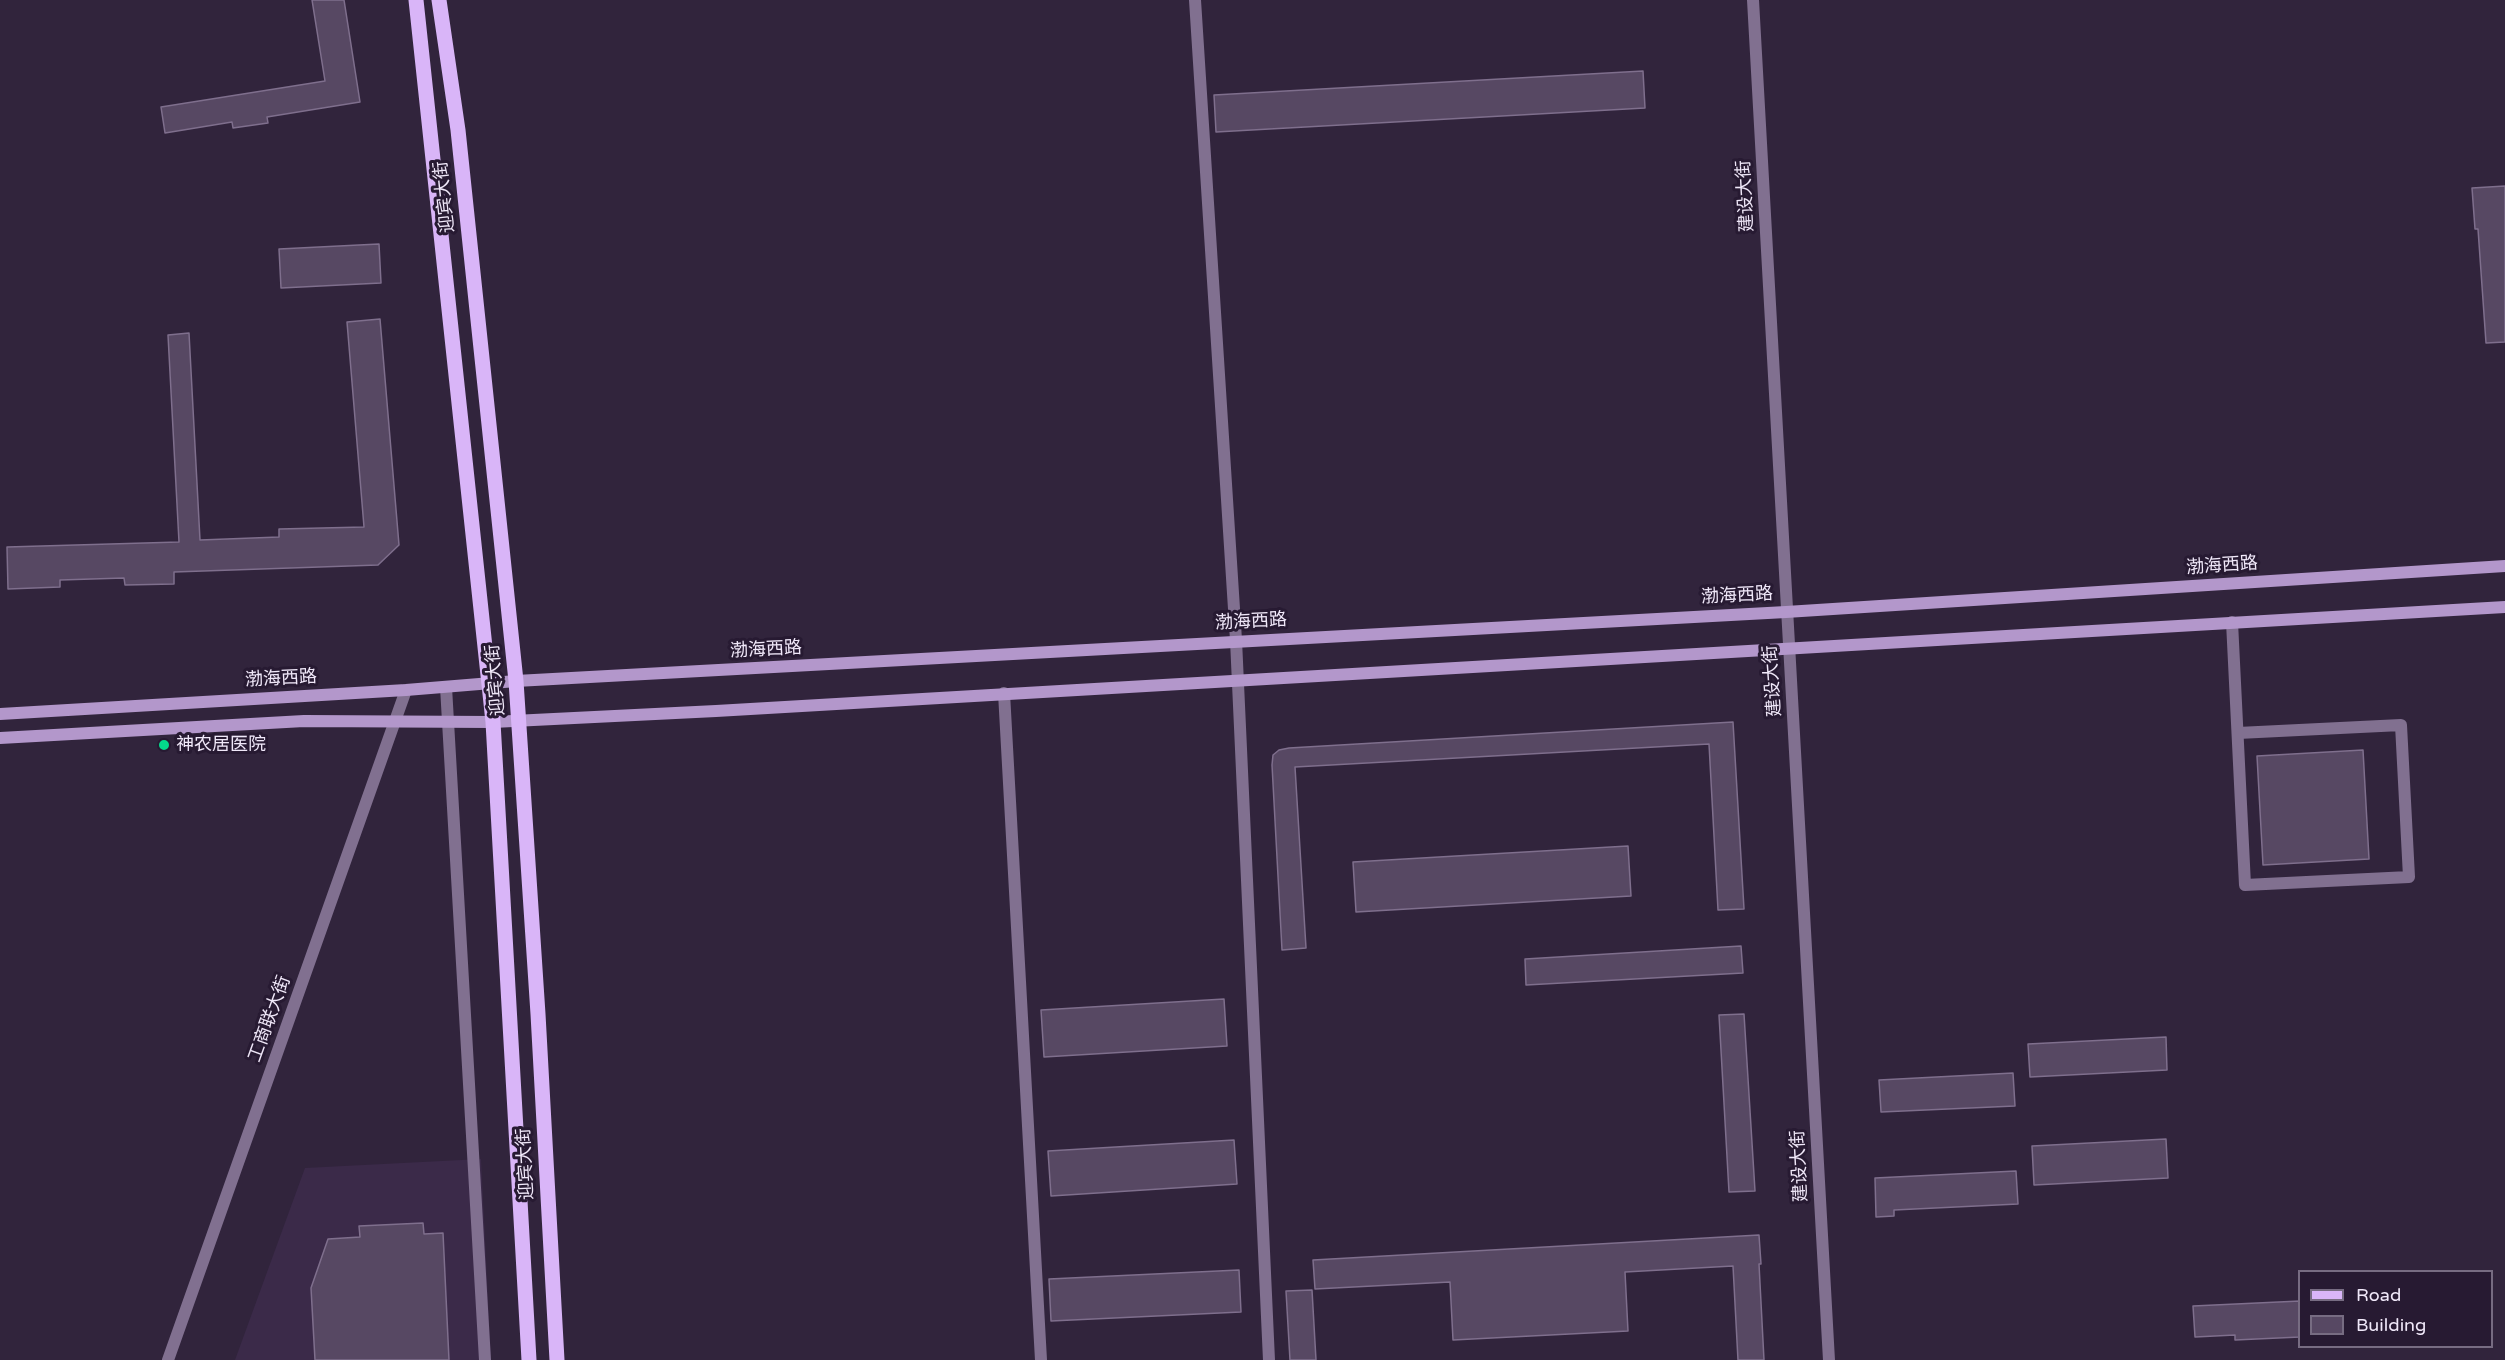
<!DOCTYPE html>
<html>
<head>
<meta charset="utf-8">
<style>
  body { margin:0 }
  #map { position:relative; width:2505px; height:1360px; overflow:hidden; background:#31243c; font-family:"Varela Round",sans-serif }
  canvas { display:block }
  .legend { position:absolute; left:2298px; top:1270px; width:195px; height:78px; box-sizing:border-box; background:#271a32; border:2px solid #776c82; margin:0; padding:8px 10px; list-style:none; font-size:18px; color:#f0e8f9 }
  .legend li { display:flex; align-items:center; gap:12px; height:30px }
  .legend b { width:30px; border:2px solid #776c82 }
</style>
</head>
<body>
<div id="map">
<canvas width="2505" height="1360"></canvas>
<ul class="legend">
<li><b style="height:8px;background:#d9b5f8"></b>Road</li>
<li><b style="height:16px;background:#574863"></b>Building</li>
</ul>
</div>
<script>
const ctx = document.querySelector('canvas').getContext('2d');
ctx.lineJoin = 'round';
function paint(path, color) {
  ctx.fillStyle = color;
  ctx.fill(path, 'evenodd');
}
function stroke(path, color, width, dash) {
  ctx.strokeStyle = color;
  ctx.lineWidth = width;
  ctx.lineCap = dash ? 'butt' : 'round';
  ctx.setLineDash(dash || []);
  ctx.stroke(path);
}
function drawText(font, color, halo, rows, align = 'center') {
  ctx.font = font + ' "Varela Round","Noto Sans SC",sans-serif';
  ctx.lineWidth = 6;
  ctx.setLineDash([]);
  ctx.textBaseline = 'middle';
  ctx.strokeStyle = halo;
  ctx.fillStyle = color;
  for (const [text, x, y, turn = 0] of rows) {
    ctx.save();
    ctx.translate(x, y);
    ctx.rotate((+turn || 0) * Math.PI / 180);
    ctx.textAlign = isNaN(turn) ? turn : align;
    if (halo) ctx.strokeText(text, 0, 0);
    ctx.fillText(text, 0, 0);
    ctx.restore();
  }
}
paint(new Path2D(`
  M481 1159 491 1360H235L305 1168Z`), '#3b2a49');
const building = new Path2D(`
  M312 0H344L360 102 267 117 268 123 233 128 232 122 165 133 161 107 325 81Z
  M1643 71 1645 108 1216 132 1214 95Z
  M2505 186V342L2486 343 2478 229H2475L2472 188Z
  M379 244 381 283 281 288 279 249Z
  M380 319 399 545 378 565 174 572V584L125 585 124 578 60 580V587L8 589 7 547 179 542 168 335 189 333 200 540 279 537V529L364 527 347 322Z
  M1733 722 1744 909 1718 910 1709 744 1295 767 1306 948 1282 950 1272 765 1273 755 1279 750 1289 748Z
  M2363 750 2369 859 2263 865 2257 756Z
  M1628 846 1631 896 1356 912 1353 862Z
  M1741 946 1743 973 1526 985 1525 959Z
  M1224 999 1227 1046 1044 1057 1041 1010Z
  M1744 1014 1755 1191 1729 1192 1719 1015Z
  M2166 1037 2167 1070 2030 1077 2028 1044Z
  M2013 1073 2015 1106 1881 1112 1879 1080Z
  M2166 1139 2168 1178 2034 1185 2032 1146Z
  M1234 1140 1237 1184 1051 1196 1048 1151Z
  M2016 1171 2018 1204 1894 1210V1216L1876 1217 1875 1178Z
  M423 1223 424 1234 443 1233 449 1360H315L311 1288 328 1239 360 1237 359 1226Z
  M1759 1235 1761 1264H1759L1764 1360H1738L1733 1266 1625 1272 1628 1331 1453 1340 1450 1282 1315 1289 1313 1260Z
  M1239 1270 1241 1312 1051 1321 1049 1279Z
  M1312 1290 1316 1360H1290L1286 1291Z
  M2300 1301V1337L2235 1340V1335L2195 1337 2193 1306Z`);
paint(building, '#574863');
stroke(building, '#7f6f8d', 1.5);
stroke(new Path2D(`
  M2232 622 2245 885 2409 877 2401 725 2238 733
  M1004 693 1041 1360`), '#817090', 12);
stroke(new Path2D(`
  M1195 0 1236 640 1269 1360
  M446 687 485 1360`), '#817090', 12);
stroke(new Path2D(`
  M1753 0 1829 1360
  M168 1360 406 690`), '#817090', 12);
stroke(new Path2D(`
  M0 714 406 690 516 681 1786 612 2505 566
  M0 738 304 721 493 722 716 711 2505 607`), '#b397cb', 12);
stroke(new Path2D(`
  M416 0 493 722 529 1360
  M439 0 458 130 516 681 538 1014 557 1360`), '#d9b5f8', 15);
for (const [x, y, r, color] of [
  [164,745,6,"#04d98b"]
]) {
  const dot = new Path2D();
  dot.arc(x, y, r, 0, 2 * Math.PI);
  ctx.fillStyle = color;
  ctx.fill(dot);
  stroke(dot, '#271a32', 2);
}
drawText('18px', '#f0e8f9', '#271a32', [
  ["建设大街",1746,196,-93],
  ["迎宾大街",445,197,-96],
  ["渤海西路",2222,566,-4],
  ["渤海西路",1737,596,-3],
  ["渤海西路",1251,622,-3],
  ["渤海西路",766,650,-3],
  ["渤海西路",281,679,-3],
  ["迎宾大街",496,680,-95],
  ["建设大街",1773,681,-94],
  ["工商联大街",270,1019,-70],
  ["迎宾大街",526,1164,-93],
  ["建设大街",1800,1166,-93]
]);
drawText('18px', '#f0e8f9', '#271a32', [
  ["神农居医院",176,745]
], 'left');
</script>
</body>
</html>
